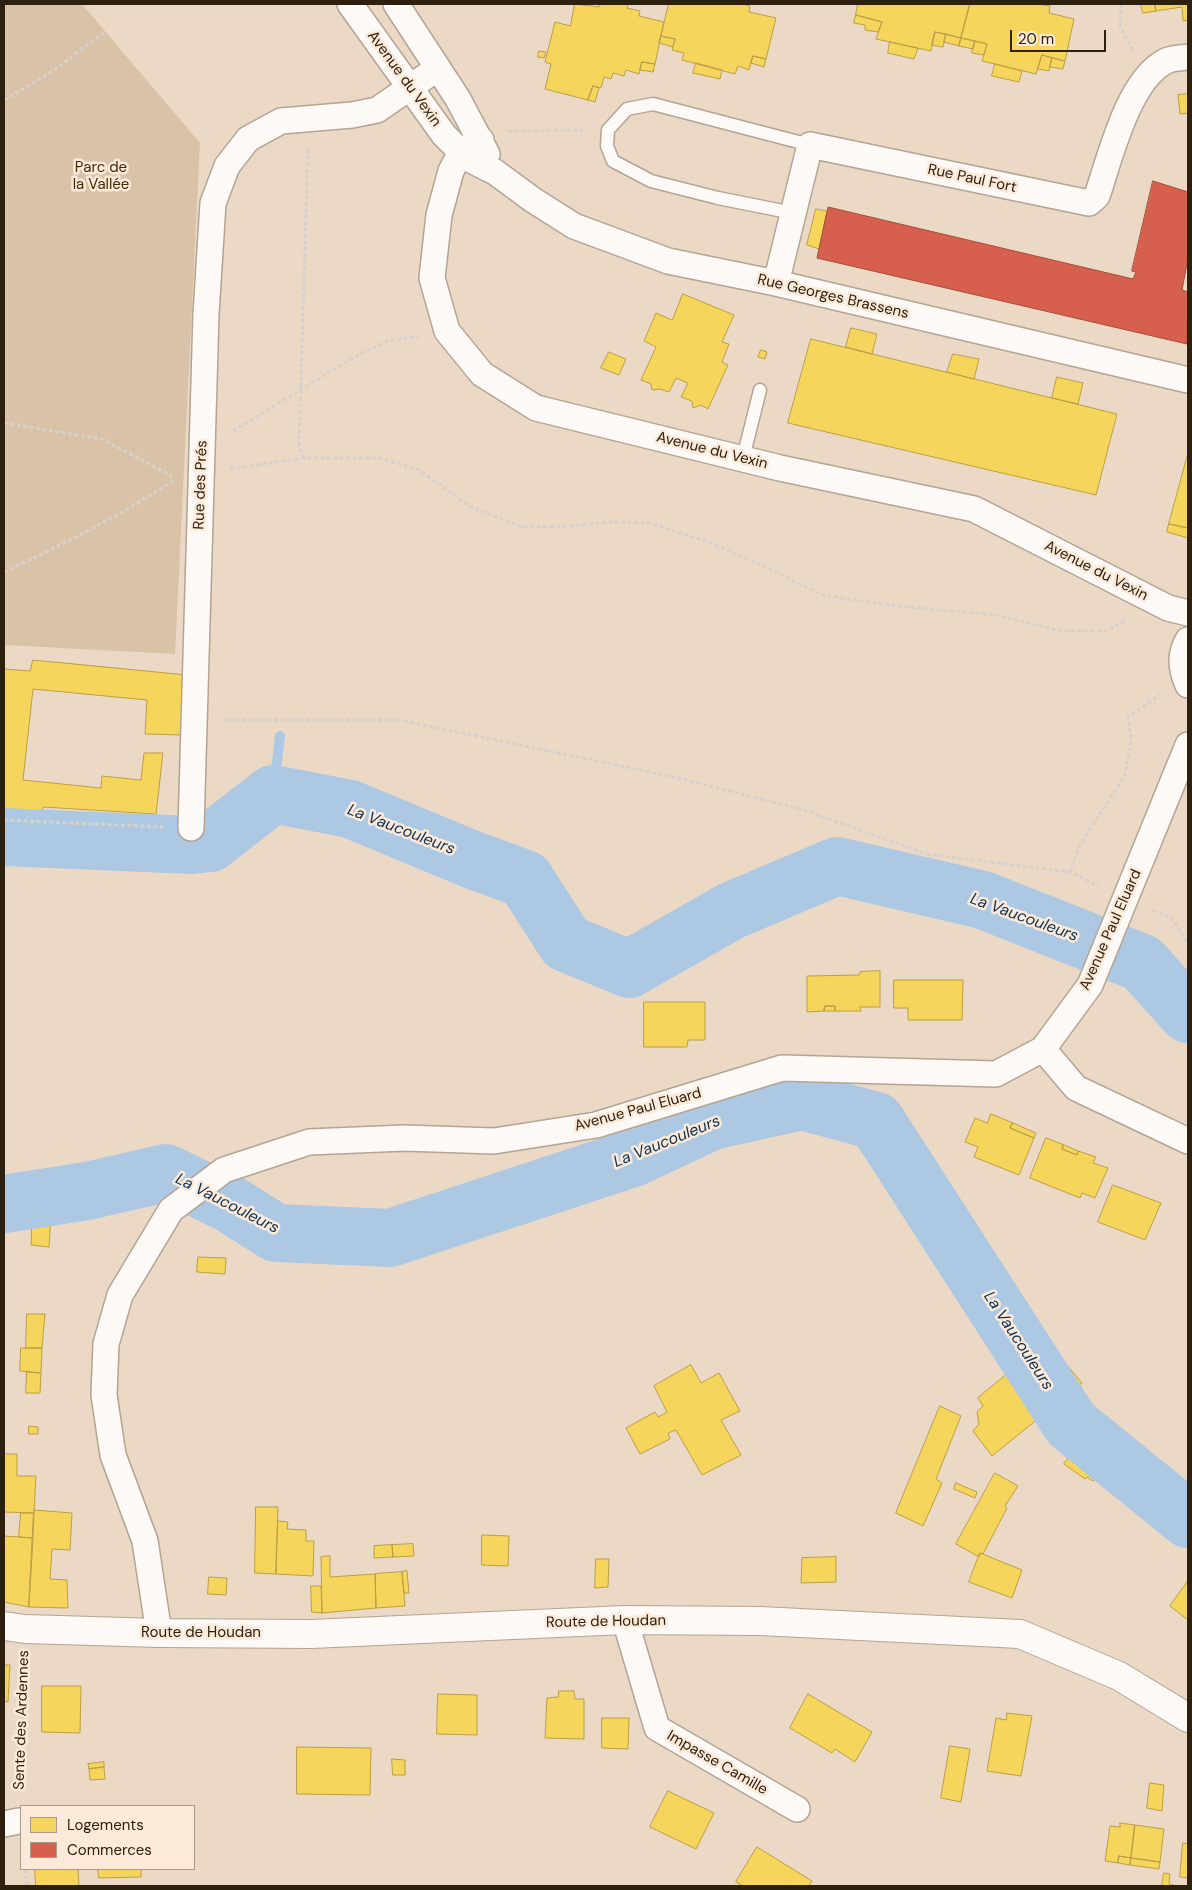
<!DOCTYPE html>
<html>
<head>
<meta charset="utf-8">
<style>
  body { margin:0 }
  #map { position:relative; width:1192px; height:1890px; overflow:hidden; background:#ebd9c6; font-family:"DM Sans",sans-serif }
  canvas { display:block }
  .frame { position:absolute; inset:0; border:5px solid #2e200e; pointer-events:none }
  .legend { position:absolute; left:20px; top:1805px; width:175px; height:65px; box-sizing:border-box; background:#fbead9; border:1px solid #a99988; margin:0; padding:6px 9px; list-style:none; font-size:15px; color:#2e200e }
  .legend li { display:flex; align-items:center; gap:10px; height:25px }
  .legend b { width:25px; border:1px solid #a99988 }
  .scale { position:absolute; left:1010px; top:30px; width:96px; height:22px; box-sizing:border-box; border:2px solid #2e200e; border-top:0; padding-left:6px; font-size:15px; line-height:18px; white-space:nowrap; color:#2e200e; -webkit-text-stroke:4px #fbead9; paint-order:stroke }
</style>
</head>
<body>
<div id="map">
<canvas width="1192" height="1890"></canvas>
<div class="frame"></div>
<ul class="legend">
<li><b style="height:14px;background:#f6d55c"></b>Logements</li>
<li><b style="height:14px;background:#d6604d"></b>Commerces</li>
</ul>
<div class="scale">20 m</div>
</div>
<script>
const ctx = document.querySelector('canvas').getContext('2d');
ctx.lineJoin = 'round';
function paint(path, color) {
  ctx.fillStyle = color;
  ctx.fill(path, 'evenodd');
}
function stroke(path, color, width, dash) {
  ctx.strokeStyle = color;
  ctx.lineWidth = width;
  ctx.lineCap = dash ? 'butt' : 'round';
  ctx.setLineDash(dash || []);
  ctx.stroke(path);
}
function drawText(font, color, halo, rows, align = 'center') {
  ctx.font = font + ' "DM Sans",sans-serif';
  ctx.lineWidth = 5;
  ctx.setLineDash([]);
  ctx.textBaseline = 'middle';
  ctx.strokeStyle = halo;
  ctx.fillStyle = color;
  for (const [text, x, y, turn = 0] of rows) {
    ctx.save();
    ctx.translate(x, y);
    ctx.rotate((+turn || 0) * Math.PI / 180);
    ctx.textAlign = isNaN(turn) ? turn : align;
    if (halo) ctx.strokeText(text, 0, 0);
    ctx.fillText(text, 0, 0);
    ctx.restore();
  }
}
paint(new Path2D(`
  M4 4H82L200 143 175 654 4 645Z`), '#dac2a9');
paint(new Path2D(`
  M46 831 43 855H4V834H25Z`), '#adc8e3');
const homes = new Path2D(`
  M575 4 599 7 600 4H628L627 8 640 11 639 16 664 22 655 64 642 62 639 74 626 70 624 76 613 73 611 79 604 77 601 88 593 86 588 100 545 89 551 64 545 62 555 22 570 26Z
  M669 4H741L750 6 749 12 776 18 766 59 753 56 749 70 738 66 735 74 682 60 684 53 672 50 675 39 661 36Z
  M858 4H970L961 38 935 32 931 51 876 39 882 22 856 15Z
  M970 4H1037L1050 6 1049 13 1074 19 1065 61 1042 55 1036 74 982 61 987 44 961 38Z
  M1141 4H1155L1156 11 1143 13Z
  M1155 4H1188V20L1183 21 1182 7 1156 11Z
  M856 15 882 22 878 32 865 30V25L854 23Z
  M935 32 946 34 943 47 932 45Z
  M946 34 961 38 959 46 944 42Z
  M661 36 675 39 673 47 659 43Z
  M961 38 975 41 973 49 959 46Z
  M975 41 987 44 984 55 972 53Z
  M890 42 918 48 914 59 888 53Z
  M539 51 546 52 544 58 538 57Z
  M1042 55 1052 58 1049 71 1038 69Z
  M753 56 766 59 764 67 751 63Z
  M1052 58 1065 61 1063 69 1050 67Z
  M642 62 655 64 653 72 640 70Z
  M696 63 722 70 720 79 693 73Z
  M995 64 1022 71 1019 82 992 76Z
  M593 86 599 88 595 102 588 100Z
  M1188 94V113L1180 114 1178 95Z
  M816 209 827 211 819 249 807 245Z
  M683 294 734 315 722 342 729 344 722 362 728 365 708 409 701 405 693 408 692 401 681 397 688 383 676 378 669 392 660 389 652 390 651 384 641 380 656 347 644 341 656 313 672 320Z
  M851 328 877 334 872 354 846 347Z
  M811 339 1117 414 1096 495 788 423Z
  M761 350 767 352 765 359 758 357Z
  M609 352 626 359 619 375 601 368Z
  M953 354 979 359 974 379 947 372Z
  M1057 377 1083 383 1078 404 1052 398Z
  M1188 453V528L1169 524Z
  M1169 524 1188 528V538L1167 532Z
  M33 660 187 675 181 735 145 734 147 700 33 689 23 780 101 788 102 776 141 780 144 753H163L156 814 43 807 42 812H4V669L30 671Z
  M880 971V1007H860L861 1011H835V1006H825L824 1011 807 1012V976L859 975 860 972Z
  M894 980H963L962 1020H908V1008H894Z
  M644 1002H705V1040H688L687 1047H644Z
  M825 1006H835V1011H824Z
  M991 1114 1013 1123 1010 1128 1034 1138 1019 1175 974 1157 978 1147 965 1142 975 1118 987 1123Z
  M1013 1123 1036 1133 1034 1138 1010 1128Z
  M1046 1138 1064 1145 1062 1149 1077 1155 1078 1151 1096 1157 1093 1163 1108 1168 1095 1198 1082 1193 1080 1198 1030 1178Z
  M1064 1145 1078 1151 1077 1155 1062 1149Z
  M1113 1185 1161 1203 1145 1240 1098 1222Z
  M51 1215 49 1247 31 1245 32 1217Z
  M378 1227 377 1247 361 1248 359 1232Z
  M276 1238H292V1249H285L284 1253H276Z
  M198 1257 226 1258 225 1274 197 1272Z
  M27 1314H45L42 1348H26Z
  M1050 1345 1082 1383 1066 1396 1035 1357Z
  M21 1348H42L41 1373 20 1371Z
  M1032 1354 1066 1396 992 1456 973 1431 979 1424 977 1412 983 1406 978 1398Z
  M691 1365 701 1383 719 1373 740 1411 721 1420 741 1455 702 1475 676 1430 668 1433 670 1439 640 1454 626 1428 655 1412 658 1417 667 1412 654 1386Z
  M27 1372 41 1373 40 1393H26Z
  M940 1406 961 1416 936 1479 942 1483 923 1526 896 1513Z
  M29 1426 38 1427V1434H29Z
  M1082 1439 1103 1455 1094 1466 1074 1451Z
  M1074 1451 1094 1466 1093 1468 1099 1473 1093 1481 1087 1477 1085 1479 1064 1464Z
  M4 1454H17V1476H36L34 1513 4 1512Z
  M995 1473 1018 1486 1005 1506 1007 1508 983 1554 980 1553 979 1557 956 1544Z
  M956 1483 977 1492 975 1498 954 1489Z
  M256 1507H278L276 1574 255 1573Z
  M34 1510 72 1513 70 1550 52 1549 50 1579 67 1580 68 1608 29 1607Z
  M21 1513H34L33 1538 19 1537Z
  M278 1521 288 1522 287 1529 306 1530V1541H314L313 1576 276 1574Z
  M482 1535 509 1536 508 1566 482 1565Z
  M4 1536 33 1538 29 1607 4 1602Z
  M413 1544 414 1556 393 1557 392 1545Z
  M392 1545 393 1557 374 1558V1546Z
  M980 1553 1022 1570 1012 1598 969 1582Z
  M330 1556V1577L375 1574 376 1608 322 1613 321 1557Z
  M836 1557V1582L801 1583 802 1558Z
  M596 1559H609L608 1587 595 1588Z
  M407 1571 409 1593H404L402 1572Z
  M402 1572 405 1606 376 1608 375 1574Z
  M209 1577 227 1578 226 1595 208 1594Z
  M1188 1581V1620L1170 1606Z
  M311 1586H321L322 1613 312 1612Z
  M4 1665H10L8 1702 4 1701Z
  M42 1686H81L80 1733 42 1732Z
  M559 1691H574L575 1699H584V1739L545 1738 547 1698 558 1697Z
  M438 1694 477 1695V1735L437 1734Z
  M808 1694 872 1732 855 1762 835 1749 832 1753 790 1728Z
  M1007 1713 1032 1716 1021 1776 987 1771 996 1718 1006 1720Z
  M602 1718H629L628 1749 602 1748Z
  M950 1746 970 1749 961 1802 941 1798Z
  M297 1747 371 1748 370 1795 297 1794Z
  M392 1759 405 1760V1775H393Z
  M104 1762V1767L89 1769 88 1764Z
  M104 1767 105 1779 90 1780 89 1769Z
  M1150 1783 1164 1785 1162 1811 1147 1808Z
  M668 1791 714 1813 696 1849 650 1827Z
  M1120 1823 1135 1825 1131 1858 1119 1856 1118 1863 1105 1861 1110 1826 1120 1827Z
  M1135 1825 1164 1829 1160 1862 1131 1858Z
  M1183 1843 1188 1844V1878L1180 1877Z
  M757 1847 812 1881 809 1886H743L736 1882Z
  M1119 1856 1131 1858 1130 1865 1118 1863Z
  M1131 1858 1160 1862 1159 1869 1130 1865Z
  M35 1869H78L79 1886H36Z
  M98 1869H141V1877L99 1878Z
  M1164 1873 1170 1874 1169 1884 1174 1885V1886H1162Z`);
paint(homes, '#f6d55c');
stroke(homes, '#ba9f45', 1);
const shops = new Path2D(`
  M1153 181 1188 192V258L1182 290 1188 292 1187 344 817 258 828 207 1133 279 1136 272 1132 271Z`);
paint(shops, '#d6604d');
stroke(shops, '#a44d3a', 1);
stroke(new Path2D(`
  M273 794 280 736`), '#adc8e3', 10);
stroke(new Path2D(`
  M4 837 192 845 210 843 273 794 350 809 473 860 525 879 566 943 629 969 731 911 837 866 983 900 1142 963 1188 1014
  M4 1204 87 1191 166 1173 230 1204 276 1233 390 1238 633 1158 712 1121 802 1101 876 1121 1071 1424 1188 1519`), '#adc8e3', 58);
const lane = new Path2D(`
  M793 213 718 198 651 181 613 161 607 146 608 130 627 109 653 104 810 145
  M743 458 760 390`);
const street = new Path2D(`
  M350 4 444 135 467 158 495 172 533 200 574 226 668 261 776 283 1188 380
  M396 4 458 99 487 154
  M481 140 461 152 451 171 439 215 432 278 447 331 482 374 536 408 780 468 974 509 1168 608 1188 613
  M776 283 810 145 1089 203 1097 196C1110 158 1128 80 1166 61 1172 58 1181 58 1188 57
  M1188 640C1179 655 1181 670 1188 685
  M191 828 206 314 213 203 227 166 248 139 281 121 352 115 377 110 438 68
  M1043 1049 1076 1088 1188 1141
  M625 1620 657 1728 797 1809
  M159 1633 145 1541 113 1455 104 1395 106 1344 120 1295 171 1210 224 1170 309 1142 404 1138 494 1141 596 1125 782 1068 996 1074 1043 1049 1090 985 1188 745
  M4 1824 19 1821`);
const secondary = new Path2D(`
  M4 1626 25 1629 159 1633 311 1634 625 1620 760 1621 1020 1634 1119 1676 1188 1718`);
stroke(lane, '#b3a493', 15);
stroke(street, '#b3a493', 28);
stroke(secondary, '#b3a493', 30);
stroke(new Path2D(`
  M1121 4 1120 26 1133 51
  M4 100 56 69 104 32
  M508 131 585 130
  M4 423 102 439 172 476
  M233 431 356 356 387 341 419 336
  M304 458 299 445 308 147
  M230 469 304 458H379L419 470 473 508 522 527 570 526 612 522 650 523 712 543 774 571 822 595 896 606 996 615 1061 631H1106L1123 622 1125 618
  M4 572C62 545 119 516 173 481
  M222 720H399L679 778 804 810 927 854 1070 872 1099 886
  M4 820 163 827
  M1070 872 1079 846 1125 776 1131 739 1128 717 1161 694
  M1153 910 1172 918 1188 944
  M20 1793 24 1659
  M25 1869 27 1886`), '#d7d1cb', 3, [4, 2.5]);
stroke(lane, '#fcf9f6', 12);
stroke(street, '#fcf9f6', 25);
stroke(secondary, '#fcf9f6', 28);
drawText('15px', '#2e200e', '#fbead9', [
  ["Avenue du Vexin",404,79,54],
  ["Rue Paul Fort",972,179,12],
  ["Rue Georges Brassens",833,297,13],
  ["Avenue du Vexin",712,451,14],
  ["Rue des Prés",201,485,-88],
  ["Avenue du Vexin",1096,571,27],
  ["Avenue Paul Eluard",1111,930,-66],
  ["Avenue Paul Eluard",638,1110,-15],
  ["Route de Houdan",606,1622,-1],
  ["Route de Houdan",201,1633],
  ["Sente des Ardennes",22,1720,-88],
  ["Impasse Camille",717,1763,30]
]);
drawText('15px', '#442700', '#fbead9', [
  ["Parc de",101,168],
  ["la Vallée",101,185]
]);
drawText('italic 16px', '#0e304e', '#fbead9', [
  ["La Vaucouleurs",401,830,21],
  ["La Vaucouleurs",1024,918,20],
  ["La Vaucouleurs",667,1142,-22],
  ["La Vaucouleurs",227,1204,27],
  ["La Vaucouleurs",1018,1341,57]
]);
</script>
</body>
</html>
